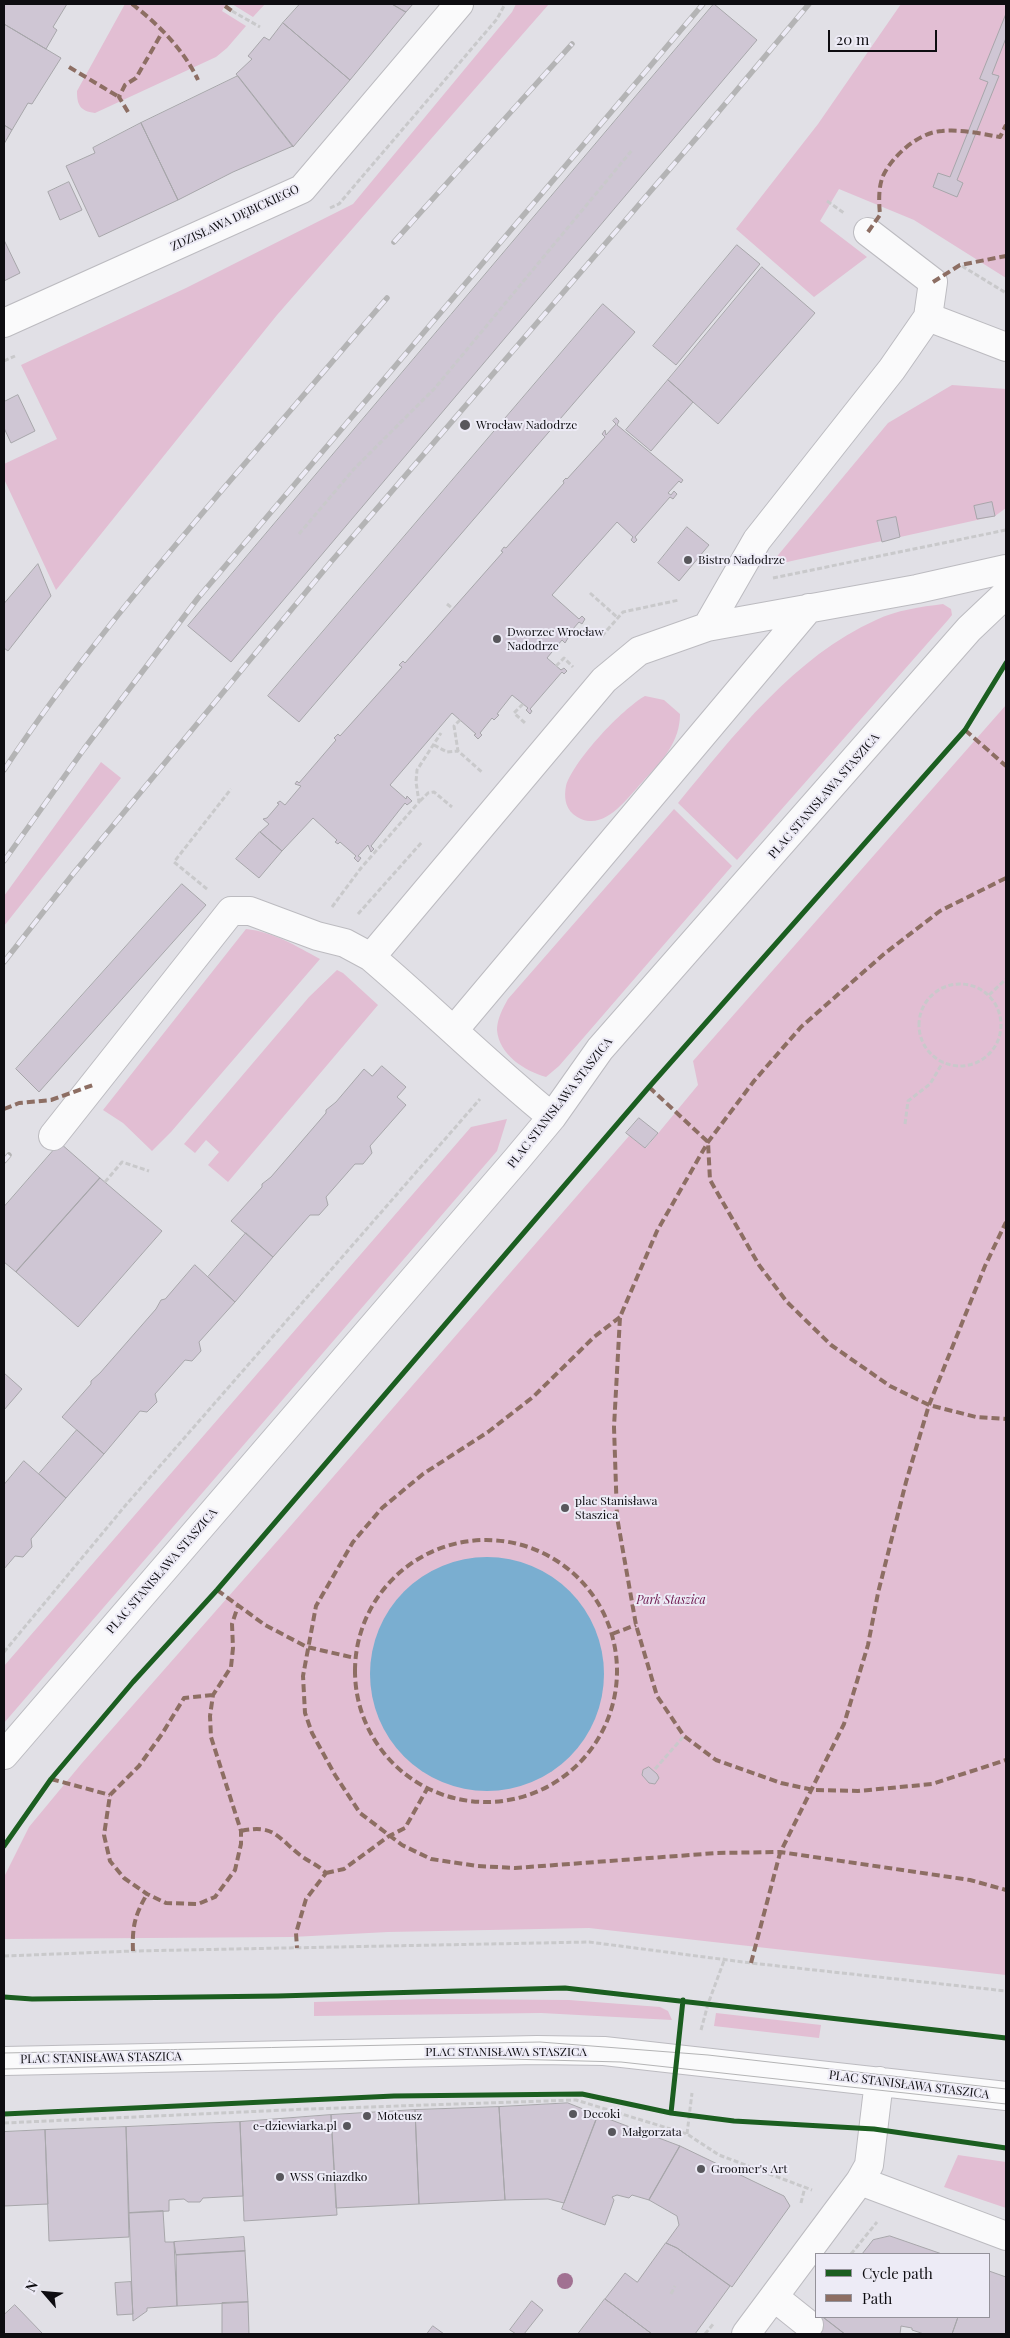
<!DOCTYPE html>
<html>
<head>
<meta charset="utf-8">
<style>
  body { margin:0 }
  #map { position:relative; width:1010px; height:2338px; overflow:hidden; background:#e1e0e6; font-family:"Playfair Display",serif }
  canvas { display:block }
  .frame { position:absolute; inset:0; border:5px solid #0e0d11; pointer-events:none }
  .legend { position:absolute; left:815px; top:2253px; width:175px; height:65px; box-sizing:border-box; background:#edebf6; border:1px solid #94929a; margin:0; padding:6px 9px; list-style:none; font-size:15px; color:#0e0d11 }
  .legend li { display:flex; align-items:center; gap:10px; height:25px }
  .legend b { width:25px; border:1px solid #94929a }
  .north { position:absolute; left:20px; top:2268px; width:50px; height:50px; -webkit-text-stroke:4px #edebf6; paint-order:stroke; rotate:297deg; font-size:14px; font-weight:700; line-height:20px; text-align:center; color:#0e0d11 }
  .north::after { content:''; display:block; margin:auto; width:18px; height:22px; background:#0e0d11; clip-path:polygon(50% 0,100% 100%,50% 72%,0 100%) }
  .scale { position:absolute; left:828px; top:30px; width:109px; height:22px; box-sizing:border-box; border:2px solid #0e0d11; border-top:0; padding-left:6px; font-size:15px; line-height:18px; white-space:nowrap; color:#0e0d11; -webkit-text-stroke:4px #edebf6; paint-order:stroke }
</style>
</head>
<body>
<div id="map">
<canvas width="1010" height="2338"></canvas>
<div class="frame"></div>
<ul class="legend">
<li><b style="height:6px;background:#1b5e20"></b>Cycle path</li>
<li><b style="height:6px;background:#8d6e63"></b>Path</li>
</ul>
<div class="north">N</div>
<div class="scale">20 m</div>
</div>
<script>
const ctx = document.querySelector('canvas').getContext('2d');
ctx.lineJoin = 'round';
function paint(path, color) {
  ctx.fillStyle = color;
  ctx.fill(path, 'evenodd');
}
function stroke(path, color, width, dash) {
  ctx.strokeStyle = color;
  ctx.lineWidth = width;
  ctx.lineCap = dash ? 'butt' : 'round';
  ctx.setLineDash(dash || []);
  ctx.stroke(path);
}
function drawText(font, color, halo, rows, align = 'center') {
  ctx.font = font + ' "Playfair Display",serif';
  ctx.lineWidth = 4;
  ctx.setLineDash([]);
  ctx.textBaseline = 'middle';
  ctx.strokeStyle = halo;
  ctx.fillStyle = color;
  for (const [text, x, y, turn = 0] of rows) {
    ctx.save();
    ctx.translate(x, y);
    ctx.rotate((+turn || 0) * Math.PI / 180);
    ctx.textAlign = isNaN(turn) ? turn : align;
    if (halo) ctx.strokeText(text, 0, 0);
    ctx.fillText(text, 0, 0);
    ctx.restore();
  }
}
paint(new Path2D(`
  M125 4H226L222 11 246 26 227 48 216 57 95 113C80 111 77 105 77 91Z
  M232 4H265L253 17Z
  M516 4H549L277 315 56 590 4 479V464L57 439 21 365 186 288 353 204 512 12Z
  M901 4H1006V278L914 220 839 189 820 221 867 257 814 297 736 229 818 124Z
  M952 385 1006 389V508L995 516 769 566 888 423Z
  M943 604 951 609 952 615 948 620 737 860 678 803C733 736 795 656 876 620 897 610 920 607 943 604Z
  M645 696 664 700 680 714C680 741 663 760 645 779 627 798 602 837 573 814 565 807 564 796 566 786 574 760 622 709 645 696Z
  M1006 705V1975L589 1928 388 1932 292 1937 4 1939V1877L29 1827 82 1763 287 1530 629 1136 646 1148 698 1085 693 1061Z
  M101 762 121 778 4 926V896Z
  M674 809 732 866 559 1066 546 1077C525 1071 499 1055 497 1030 497 1019 503 1008 508 999Z
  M246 929C274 932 296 946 320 959L171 1132 152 1151 123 1123 103 1110Z
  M337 970 343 973 378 1005 228 1182 208 1165 219 1152 206 1140 195 1153 184 1144 309 997Z
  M507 1119 497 1151 4 1723V1666L471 1127Z
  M430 1999 569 2000 660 2007 668 2011 672 2020 541 2013 314 2016V2002Z
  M716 2013 821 2025 819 2038 714 2026Z
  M958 2155 1006 2162V2208L944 2187Z`), '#e2bed3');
paint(new Path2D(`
  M370 1674a117 117 0 1 1 234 0a117 117 0 1 1-234 0Z`), '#7aaed0');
const building = new Path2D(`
  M4 4H67L53 27 57 30 46 49 4 24Z
  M300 4H392L406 12 350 80 283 23Z
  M392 4H413L406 12Z
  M714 4 757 40 231 662 188 626Z
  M1006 14V38L992 74 999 76 957 180 963 183 957 197 933 187 938 173 950 177 988 82 980 79Z
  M283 23 350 80 293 147 236 74 252 59 248 56 264 37 269 40Z
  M4 24 61 58 32 104 28 103 12 130 4 125Z
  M238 76 293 146 233 172 178 200 141 123Z
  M141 123 178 200 99 237 66 166 95 153 93 148Z
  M4 125 12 130 4 144Z
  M69 182 82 210 60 220 48 192Z
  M4 240 20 273 4 281Z
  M737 245 760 264 676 365 653 346Z
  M762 267 815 313 718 424 668 380Z
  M603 304 635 332 299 722 268 696Z
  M668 380 693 402 651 451 626 430Z
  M18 395 35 431 11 443 4 428V402Z
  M616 418 619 421 617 425 683 480 681 483 679 481 668 493 671 495 674 491 677 494 673 499 670 497 635 537 637 540 634 543 631 540 633 537 617 522 552 595 579 619 582 616 585 619 582 624 579 622 566 637 568 638 565 643 562 640 547 658 561 670 564 668 567 671 564 674 562 672 530 709 532 711 530 714 526 710 528 708 512 695 497 714 499 715 494 720 492 718 480 733 482 735 478 739 474 735 476 734 452 713 390 785 406 799 407 796 412 801 407 805 405 803 371 846 374 849 371 852 368 845 358 856 361 858 358 862 354 858 356 856 340 842 338 844 335 842 337 840 313 818 282 851 260 832 269 824 263 819 267 818 279 804 277 803 280 801 285 805 301 786 295 784 297 781 299 783 336 740 334 738 338 734 340 736 402 667 399 665 403 661 405 663 503 552 501 551 504 547 506 548 564 483 563 481 566 478 567 479 605 437 602 434 605 430 606 435 616 424 613 421Z
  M992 502 995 516 977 519 974 506Z
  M896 517 900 537 882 542 877 521Z
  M687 527 709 545 679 581 658 563Z
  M38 564 51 596 8 651 4 648V604Z
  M260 832 282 851 259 878 236 859Z
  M182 884 206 905 39 1092 16 1069Z
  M382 1066 406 1087 397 1097 406 1105 370 1146 372 1153 363 1164H355L326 1197 328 1205 319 1215H310L273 1257 231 1221 262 1187V1184L271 1177 326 1113V1110L336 1102 364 1069 372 1076Z
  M639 1118 658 1133 645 1148 626 1133Z
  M60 1143 100 1178 16 1272 4 1262V1207Z
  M100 1178 162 1231 78 1327 16 1272Z
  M246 1233 273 1257 235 1302 208 1277Z
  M195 1265 235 1302 199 1342 201 1351 192 1361 185 1360 155 1394 157 1402 147 1412 140 1411 104 1454 62 1417 91 1384V1381L100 1373 156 1309 161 1300 165 1299Z
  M4 1373 22 1389 4 1410Z
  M77 1430 104 1454 66 1498 39 1474Z
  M24 1461 66 1498 31 1539 32 1547 23 1557 15 1556 4 1569V1485Z
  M649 1767 657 1774 659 1778 655 1784 649 1783 642 1775 643 1770Z
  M568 2103 598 2115 564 2203 548 2199 505 2200 499 2107Z
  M499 2107 505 2200 419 2204 415 2110Z
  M415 2110 419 2204 336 2208 331 2115Z
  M331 2115 337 2215 244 2221 240 2122Z
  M598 2115 680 2146 649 2200 632 2195 629 2198 617 2195 612 2197 614 2200 605 2225 562 2209Z
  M240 2122 243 2196 203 2198 200 2202H188L184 2199 169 2200V2211L129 2213 126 2127Z
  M126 2127 129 2237 49 2241 45 2130Z
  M45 2130 48 2204 4 2206V2132Z
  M680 2146 784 2196 790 2206 732 2287 677 2248 666 2243 679 2225 677 2216 649 2200Z
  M163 2211 165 2242H174L177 2306 147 2308V2311L133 2321 129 2213Z
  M890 2236 942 2254H862L873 2240Z
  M244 2237 245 2251 176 2255 174 2242Z
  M666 2243 677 2248 730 2286 695 2334H652L605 2299 625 2273 637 2282Z
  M245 2251 248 2302 177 2306 176 2255Z
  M989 2271 1006 2277V2334H952L958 2317H989Z
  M131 2282 133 2314 117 2315 115 2283Z
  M605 2299 652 2334H578Z
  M532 2301 543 2310 524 2334H516L510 2330Z
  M248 2302 249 2334H222V2303Z
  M15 2305 42 2333 43 2334H4V2315Z
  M816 2317H823L845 2334H803Z
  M823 2317H958L952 2334H924L912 2330V2328L901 2326 900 2334H845Z
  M433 2326 444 2334H427Z`);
paint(building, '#cfc6d4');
stroke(building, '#a7a6aa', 1);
const minor = new Path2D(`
  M928 317 1006 347
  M4 323 302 189 459 4
  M707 627 757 540 892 369 928 317 933 282 868 232
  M454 1030 809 608
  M552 1117C489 1066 432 1009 371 957L604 680 639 651 707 627 917 589 1006 569
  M53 1136 231 911H250L317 936 345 943 371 957
  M4 1755 517 1159 552 1117 600 1049 969 629 1006 594
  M4 2061 537 2050 604 2051 1006 2096
  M860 2181 1006 2236
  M774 2297 809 2325
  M746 2334 860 2181 869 2165 879 2081`);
stroke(minor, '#bcbbc0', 30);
stroke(new Path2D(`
  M232 11 260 27
  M827 201 844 213
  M330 208 339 204 361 178 497 19 505 4
  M962 266 1006 293
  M4 361 15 356
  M299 534 354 469 435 388 633 149
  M773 578 1006 530
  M590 593 618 618
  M447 604 453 609
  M602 636 623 612 679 600
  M556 666 564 658 573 667
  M523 704 514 713 525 723
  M460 720 454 726 458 751 483 773
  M434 745 447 752 458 751
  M420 801 428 793 434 792 452 807
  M207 889 174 862 231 789
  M332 907 361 868 419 802 416 782 417 770 441 733
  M358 914 422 842
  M919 1025a41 41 0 1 1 82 0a41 41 0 1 1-82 0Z
  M989 995 1006 979
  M905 1124 908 1101 930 1084 943 1062
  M105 1182 122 1162 149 1171
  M4 1652 125 1506 480 1099
  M655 1769 684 1736
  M4 1956 133 1951 589 1942 751 1963 1006 1991
  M701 2030 708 2004 725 1958
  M4 2123 308 2109 576 2100 687 2134 719 2155 812 2190
  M687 2134 692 2093
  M801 2203 805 2187
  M851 2254 877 2222
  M671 2294 675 2286
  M705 2334 714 2323`), '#c9c9cb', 3, [5, 2.5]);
stroke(minor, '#fafafb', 28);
stroke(new Path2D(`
  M4 2053 540 2042 708 2055 1006 2089
  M4 2069 470 2058 621 2062 1006 2104`), '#b4b4b5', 1);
const rail = new Path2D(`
  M394 242 572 44
  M4 770C68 673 142 584 217 496 274 430 330 364 387 298
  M4 861 84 749 198 598 703 4
  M4 962 73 874 330 563 699 135 809 4
  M4 1161 9 1155`);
stroke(rail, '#b4b4b5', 5.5);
stroke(rail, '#edebf6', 4, [11]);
stroke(new Path2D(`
  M132 4C158 24 184 50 198 80
  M225 6 232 11
  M69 67 119 97
  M128 112 119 97 125 85 136 78 163 31
  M868 232 880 215C879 203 878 188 883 176 892 156 919 132 942 131 962 129 982 134 1000 137L1006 125
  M933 282 960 265 1006 256
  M965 730 1006 766
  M1006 878 940 911 884 954 801 1027 754 1081 708 1142 657 1231 620 1317 614 1427 617 1517 636 1625 657 1696 684 1736 716 1760 781 1783 813 1790 858 1791 932 1784 1006 1760
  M649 1087 708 1142 710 1180 759 1265 787 1302 831 1345 890 1386 929 1405 976 1417 1006 1419
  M4 1109 19 1103 51 1100 93 1085
  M620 1317 594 1337 533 1397 488 1432 423 1474 382 1508 353 1542 316 1606 303 1676 305 1713 312 1733 335 1775 360 1813 402 1845 431 1859 477 1866 515 1868 717 1853 780 1852 970 1880 1006 1890
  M355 1671a131 131 0 1 1 262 0a131 131 0 1 1-262 0Z
  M217 1590 265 1625 307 1647 355 1658
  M612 1634 636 1625
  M213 1695 184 1698 162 1734 139 1766 110 1795 104 1835 110 1861 124 1878 147 1894 166 1903 198 1904 215 1897 235 1870 241 1844V1831L211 1737 210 1716 213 1695 231 1667 233 1648 232 1624 238 1606
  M51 1779 110 1795
  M241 1831C274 1824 277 1837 300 1855 309 1862 318 1865 326 1873L306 1899 296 1933 297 1948
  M326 1873 344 1869 389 1836 405 1828 427 1789
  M133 1951C132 1926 135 1915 147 1894
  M751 1963 780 1853 844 1724 868 1645 878 1593 906 1482 929 1405 985 1266 1006 1222`), '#8d6e63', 4, [8, 4]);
stroke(new Path2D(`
  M4 1846 51 1779 133 1682 217 1590 649 1087 965 730 1006 663
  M4 1997 32 1999 278 1996 565 1988 1006 2038
  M671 2113 683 2000
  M4 2114 394 2096 582 2094 671 2113 734 2121 874 2129 1006 2148`), '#1b5e20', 5);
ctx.fillStyle = '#a17192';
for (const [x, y] of [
  [565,2281]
]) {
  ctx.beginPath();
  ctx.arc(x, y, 8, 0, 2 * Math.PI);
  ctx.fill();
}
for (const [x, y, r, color] of [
  [465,425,6,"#58575c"],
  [688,560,5,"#58575c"],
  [497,639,5,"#58575c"],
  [565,1508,5,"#58575c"],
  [573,2114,5,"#58575c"],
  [367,2116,5,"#58575c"],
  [347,2126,5,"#58575c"],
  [612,2132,5,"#58575c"],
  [701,2169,5,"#58575c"],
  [280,2177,5,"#58575c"]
]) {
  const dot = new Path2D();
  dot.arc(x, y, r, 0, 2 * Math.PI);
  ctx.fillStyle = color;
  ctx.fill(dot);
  stroke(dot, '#edebf6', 2);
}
drawText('12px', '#0e0d11', '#edebf6', [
  ["ZDZISŁAWA DĘBICKIEGO",235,218,-25],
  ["PLAC STANISŁAWA STASZICA",824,796,-49],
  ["PLAC STANISŁAWA STASZICA",560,1103,-52],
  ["PLAC STANISŁAWA STASZICA",162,1571,-49],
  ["PLAC STANISŁAWA STASZICA",506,2052],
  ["PLAC STANISŁAWA STASZICA",101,2058,-1],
  ["PLAC STANISŁAWA STASZICA",909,2085,7]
]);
drawText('12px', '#0e0d11', '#edebf6', [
  ["Wrocław Nadodrze",476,425],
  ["Bistro Nadodrze",698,560],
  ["Dworzec Wrocław",507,632],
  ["Nadodrze",507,646],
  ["plac Stanisława",575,1501],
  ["Staszica",575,1515],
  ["Decoki",583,2114],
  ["Moteusz",377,2116],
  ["e-dziewiarka.pl",337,2126,"right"],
  ["Małgorzata",622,2132],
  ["Groomer's Art",711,2169],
  ["WSS Gniazdko",290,2177]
], 'left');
drawText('italic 12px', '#6c174d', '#edebf6', [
  ["Park Staszica",671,1600]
]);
</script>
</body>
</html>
